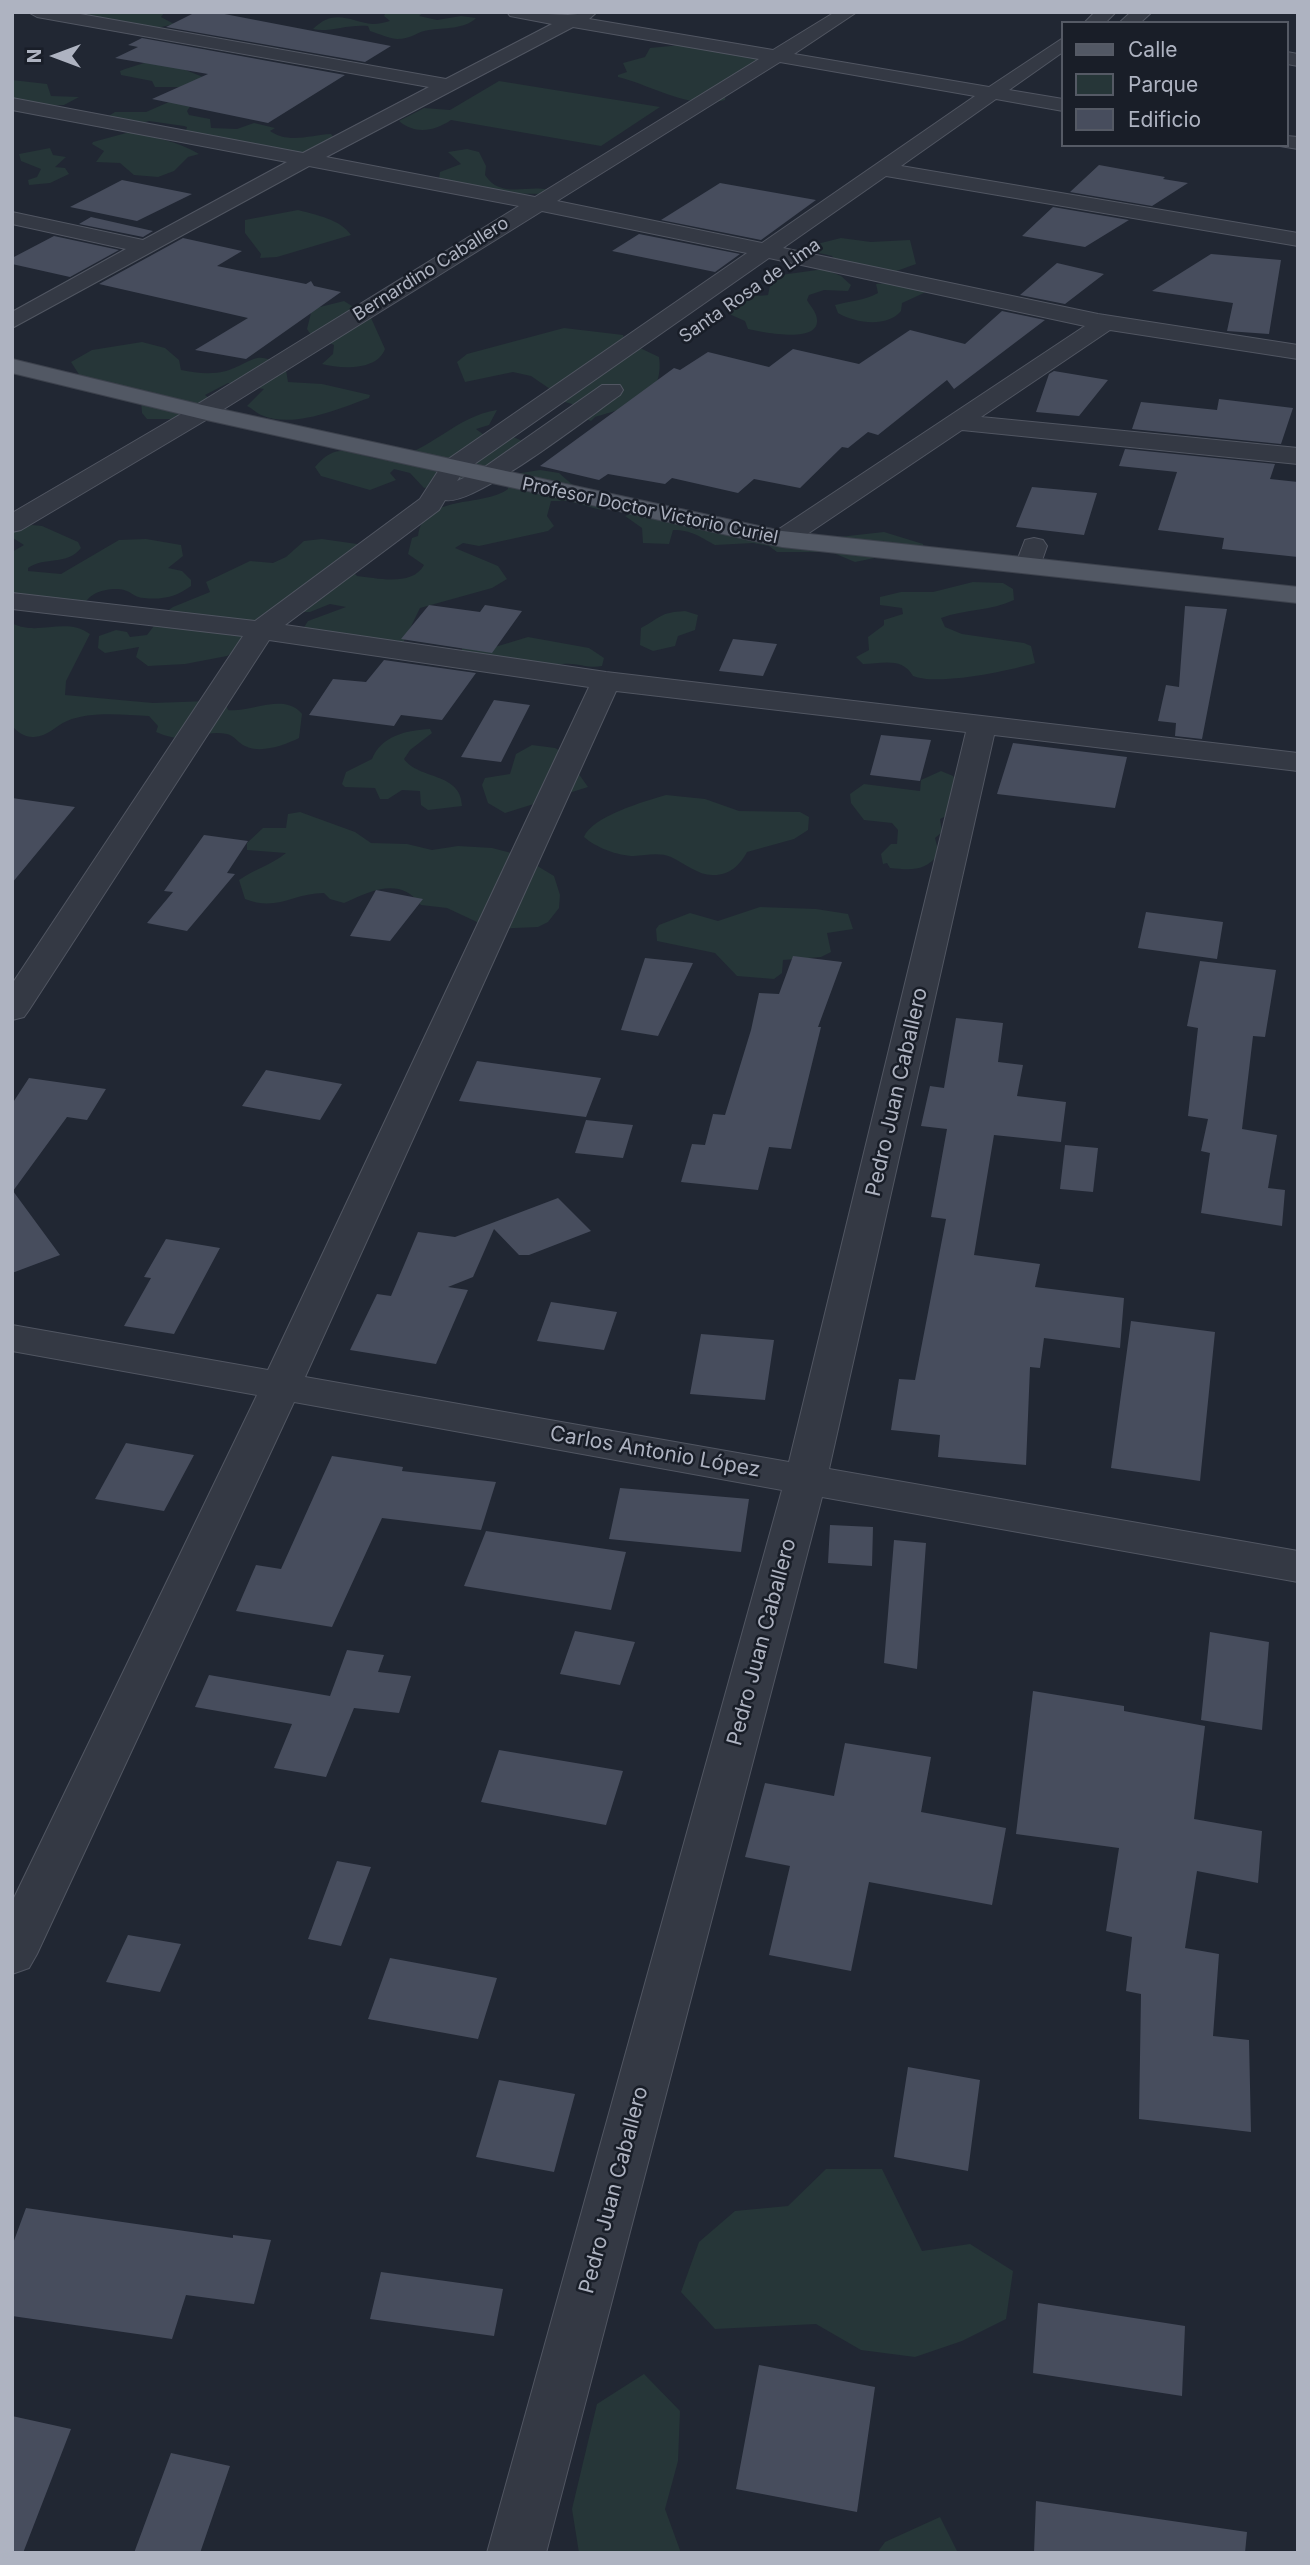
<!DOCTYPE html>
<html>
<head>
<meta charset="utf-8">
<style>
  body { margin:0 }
  #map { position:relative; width:1310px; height:2565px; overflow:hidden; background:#212733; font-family:Inter,sans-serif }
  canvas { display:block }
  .frame { position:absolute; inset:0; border:14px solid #aeb3c1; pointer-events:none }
  .legend { position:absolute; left:1061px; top:21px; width:228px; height:126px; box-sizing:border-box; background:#191e28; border:2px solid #555a65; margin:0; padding:9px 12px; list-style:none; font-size:21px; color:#aeb3c1 }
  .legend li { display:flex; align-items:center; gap:14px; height:35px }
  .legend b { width:35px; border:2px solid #555a65 }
  .north { position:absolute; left:21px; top:21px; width:70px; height:70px; -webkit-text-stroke:5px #191e28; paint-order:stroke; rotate:270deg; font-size:19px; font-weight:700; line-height:28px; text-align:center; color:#aeb3c1 }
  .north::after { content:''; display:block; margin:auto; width:24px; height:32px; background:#aeb3c1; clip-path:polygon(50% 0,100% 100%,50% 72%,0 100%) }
</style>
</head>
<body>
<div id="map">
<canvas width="1310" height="2565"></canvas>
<div class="frame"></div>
<ul class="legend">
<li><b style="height:9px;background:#525864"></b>Calle</li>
<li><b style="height:19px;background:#263638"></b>Parque</li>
<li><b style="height:19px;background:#474d5d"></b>Edificio</li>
</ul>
<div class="north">N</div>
</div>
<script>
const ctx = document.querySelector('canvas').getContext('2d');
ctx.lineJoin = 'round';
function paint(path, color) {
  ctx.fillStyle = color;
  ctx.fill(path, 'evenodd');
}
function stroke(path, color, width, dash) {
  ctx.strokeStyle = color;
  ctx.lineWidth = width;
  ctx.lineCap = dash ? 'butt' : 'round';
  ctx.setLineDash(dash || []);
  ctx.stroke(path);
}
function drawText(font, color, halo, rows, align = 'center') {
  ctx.font = font + ' Inter,sans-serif';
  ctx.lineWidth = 5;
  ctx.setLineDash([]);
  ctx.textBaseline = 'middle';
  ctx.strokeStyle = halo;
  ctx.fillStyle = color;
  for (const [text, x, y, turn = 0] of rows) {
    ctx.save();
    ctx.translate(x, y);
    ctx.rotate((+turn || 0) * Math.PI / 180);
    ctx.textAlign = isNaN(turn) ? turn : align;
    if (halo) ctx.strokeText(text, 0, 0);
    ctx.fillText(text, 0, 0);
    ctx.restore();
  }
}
paint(new Path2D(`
  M86 12H165L161 17 174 24 157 28 89 16Z
  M386 12H424L419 16 437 20 461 16 476 18C466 29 443 28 429 30 418 31 412 39 397 39 387 38 380 34 370 31L368 26C347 24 328 33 313 29 335 7 351 22 373 24 379 24 385 22 390 21L384 16Z
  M681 45C706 50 737 52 761 59L726 94 725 100C686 109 654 86 618 77V75L627 72 623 63 645 57 650 48Z
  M205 49 208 52 183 69 203 77 182 87H155L152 81 121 75 120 71 125 69 186 50Z
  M12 80 47 84 51 96 79 97 64 105 12 108Z
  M499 81 660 107 601 146 451 120C435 131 415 135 399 121L424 108 450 110Z
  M169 102 191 105 187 111 189 115 210 119 211 128 237 129 254 123 275 128 270 131C288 144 311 135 331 134L335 139 308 155 184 136 187 127 184 126 149 121 130 126 107 117 115 112H146Z
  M130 132C155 137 179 142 199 154L188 157 174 171 158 177 134 175 120 163 96 162 104 151 92 144 93 142Z
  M50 148 53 155 66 157 55 167 65 168 69 174 50 183 29 185 28 180 37 177 41 169 21 161 19 154Z
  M467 149 479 152 486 166 485 175C503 203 535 179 557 194L445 193 438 185 440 172 461 164 448 152Z
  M298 210C316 215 340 219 351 235L277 257 260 258 261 254 245 233V220Z
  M841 238 871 242 910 240 916 264 891 273 835 260 832 256 815 252 813 248 817 244Z
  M824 269 841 276 851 285 848 291 824 290 809 295 807 300C810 306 814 309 816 315 826 346 762 332 748 329L745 321 727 313 726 300C740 290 752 298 768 295L771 281 781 275Z
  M887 283 926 292 902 303 901 311C887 328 855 323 838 313L835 305C850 301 863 301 878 293L876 284Z
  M344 301 371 318 385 349C377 371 341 369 322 364L333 354 334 345 311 335 307 329 312 309Z
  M564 328 623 335 625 341 659 357C665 401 628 407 595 417L591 421 586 419 572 404 558 400 550 389 531 376 513 372 465 382 457 362 467 354Z
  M142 342 165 348 179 360 181 370C196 373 211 375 226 371 255 362 256 347 286 370L288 382 322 384 370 395 369 398C338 409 294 429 261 415 256 413 252 408 247 406L264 389 228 383 205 395 210 399 179 419H147L142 413 141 399 80 376 71 362 92 350Z
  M497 410 489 425 476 429 484 435 511 436 529 444 470 481 424 488 410 473 394 469 390 473 396 480 370 490 321 476 315 467C343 433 363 464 390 459 430 452 456 416 497 410Z
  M540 470 559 473C572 485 586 495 601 506V510L568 501H551L547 516 554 526 548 531 479 546 463 543 455 548 498 566 507 579 492 588 420 608 402 645 303 629 308 621 346 607 330 604 310 612H292L227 656 185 664 148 666 136 657 139 647 105 653 98 648 99 636 116 630 127 632 130 637 147 635 163 614 173 607 210 592 206 582 250 561 273 563 286 557 304 541 322 539 357 544 360 546 353 572 357 576C377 578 412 587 424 565L408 554 412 538 418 536C424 493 482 508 508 489V475Z
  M633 513 830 538 884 532 923 544 924 548 855 562 831 552H777L769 546 753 543 715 545C700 537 692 530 673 530L669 544 643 543 642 528 625 516Z
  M32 525 42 526 78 542 81 548C67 566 45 556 28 568V571L61 574 119 540 146 539 181 545 183 556 168 568 182 571 191 580V586C176 597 162 600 144 598 135 598 132 592 124 590 112 587 90 591 85 604L12 602V552L24 545 13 538 12 532 20 527Z
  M973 582 1003 583 1013 589 1014 600C991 611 965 609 941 618L945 627 962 634 1024 643 1031 646 1035 663C1008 671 938 686 913 676 902 656 880 664 863 664L856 657 869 650 868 637 884 625V620L903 614 902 608 880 605V597L901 592H933Z
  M685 611 698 615 695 630 678 636 675 646 653 651 640 645 641 628C662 617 658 613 685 611Z
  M12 623C37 637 65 616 90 634L66 681 65 695 153 703 209 701 226 704 228 710C251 713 284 692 302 714L299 738C285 745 261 754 245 746 238 743 234 735 227 734 199 729 191 747 156 732L158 726 149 716C124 715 91 711 67 721 55 726 49 736 34 737 26 738 15 731 12 725Z
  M528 637 589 648 604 658 602 666C588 669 577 662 563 664 536 668 507 673 479 671L462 654V647H495Z
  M430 729 432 733 410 750 404 759C419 780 461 772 462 806L428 810 421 805 420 791 402 790 388 799H380L375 788 345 787 342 784 346 772 372 759C381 736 407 730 430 729Z
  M532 745 555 748 571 757V763L588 787 505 813 488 803 482 785 485 778 510 774 516 754Z
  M941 771 953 776 956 781 946 816 940 819 942 832 935 838 939 854C924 872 911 870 890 868L887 863 883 864 881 854 891 844H897L898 830 892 823 864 820 851 803 850 794 864 784 920 791 921 780Z
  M666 795 705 799 739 811 800 812 809 817 808 830 794 839 747 852C740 865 730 875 714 875 699 876 686 864 671 857 660 852 646 855 634 856 618 856 595 847 584 837 591 817 645 801 666 795Z
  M300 812 355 832 371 843 407 844 432 850 458 846 492 848 519 855 554 876 560 895 559 908 548 922 538 927 492 929 447 908 421 905C400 876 371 891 344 903L330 899 324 893C293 893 277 912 245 899L239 880C255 869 271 865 286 853L247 850V843L263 828H286L288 814Z
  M760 907 816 909 848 914 853 929 827 933 831 952 821 957 783 960 782 973 774 979 737 976 715 953 657 941 656 929 659 925 690 913 718 921Z
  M826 2169H882L922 2251 970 2244 1013 2271 1006 2319 962 2341 915 2357 861 2350 816 2324 715 2329 681 2292 699 2242 735 2211 788 2206Z
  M644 2374 680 2411 678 2461 665 2509 681 2553H579L572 2509 597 2404Z
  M940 2517 958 2553H877L885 2542Z`), '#263638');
paint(new Path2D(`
  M196 12H214L391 46 365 62 166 27Z
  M142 38 345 75 268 123 152 99 208 74 115 58 138 47 128 45Z
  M1099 165 1165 177 1163 179 1188 183 1152 206 1070 192Z
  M122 180 192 194 137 221 70 207Z
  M720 183 816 200 761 240 661 220Z
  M1053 207 1129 220 1085 247 1022 236Z
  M91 217 153 231 143 237 79 224Z
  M639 234 740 254 715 272 612 251Z
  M54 236 119 250 70 277 12 264V258Z
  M183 238 242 251 217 266 306 284 311 281 314 286 341 292 246 359 195 350 248 318 99 284Z
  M1211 254 1281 260 1269 334 1227 331 1233 303 1152 291Z
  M1057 263 1104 274 1065 304 1020 295Z
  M1002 311 1045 320 954 389 947 380 878 435 868 432 848 448 842 447 800 488 754 479 738 493 672 478 665 484 608 474 599 480 540 466 674 368 680 370 708 352 769 367 793 349 859 364 910 330 965 344Z
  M1054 371 1108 380 1079 416 1036 412 1049 374Z
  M1219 399 1293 408 1281 444 1132 429 1141 402 1217 410Z
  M1125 449 1275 464 1270 479 1298 482V557L1222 549 1224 538 1158 530 1177 472 1119 466Z
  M1032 487 1097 493 1084 535 1016 527Z
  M429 605 480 612 485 605 522 611 492 653 401 639Z
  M1185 606 1227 609 1202 739 1175 736 1176 723 1158 721 1166 685 1179 687Z
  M733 639 777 644 763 676 719 671Z
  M384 660 476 673 442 720 401 715 394 726 309 715 333 679 366 682Z
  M494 700 530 705 501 762 461 757Z
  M881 735 931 740 920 781 870 775Z
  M1013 743 1127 757 1115 808 997 794Z
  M12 798 75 807 12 883Z
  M204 835 248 841 227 873 235 874 187 931 147 923 173 892 164 891Z
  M376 890 423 899 390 941 350 936Z
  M1146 912 1223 922 1217 959 1138 948Z
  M793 956 842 962 818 1027H821L791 1149 769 1147 758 1190 681 1182 692 1144 705 1145 713 1114 725 1115 751 1030 759 993 779 994Z
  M645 958 693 963 658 1036 621 1030Z
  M1200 961 1276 970 1265 1037 1253 1036 1242 1129 1277 1135 1268 1188 1285 1190 1282 1226 1201 1213 1210 1153 1201 1151 1208 1119 1188 1116 1198 1028 1187 1026Z
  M956 1018 1003 1023 998 1062 1023 1065 1017 1096 1066 1102 1061 1142 994 1135 974 1255 1040 1264 1035 1287 1124 1298 1120 1348 1044 1338 1040 1368 1030 1367 1026 1465 938 1457 940 1435 891 1430 899 1379 915 1380 946 1219 931 1217 947 1129 921 1126 930 1086 944 1088Z
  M477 1061 601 1078 586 1117 459 1101Z
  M266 1070 342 1084 320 1120 242 1106Z
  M29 1078 106 1089 87 1120 67 1117 13 1191 60 1255 12 1273V1104Z
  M586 1120 633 1125 623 1158 575 1153Z
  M1065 1145 1098 1148 1093 1192 1060 1189Z
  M558 1198 591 1231 529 1255H519L494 1229 473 1277 448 1287 468 1290 436 1364 350 1350 377 1294 391 1296 418 1232 455 1237Z
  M166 1239 220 1248 174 1334 124 1326 151 1278 144 1277Z
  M551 1302 617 1312 604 1350 537 1341Z
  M1131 1321 1215 1332 1200 1481 1111 1468Z
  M701 1334 774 1340 765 1400 690 1394Z
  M126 1443 194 1455 164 1511 95 1499Z
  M332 1456 403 1467 402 1471 496 1482 481 1530 382 1518 332 1627 236 1611 256 1565 281 1569Z
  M620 1488 749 1499 741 1552 609 1539Z
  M830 1525 873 1527 872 1566 828 1563Z
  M486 1531 626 1552 611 1610 464 1586Z
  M894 1540 926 1543 917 1669 884 1663Z
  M575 1631 635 1642 620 1685 560 1674Z
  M1210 1632 1269 1642 1262 1730 1201 1720Z
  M347 1650 384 1655 378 1672 411 1676 399 1713 354 1708 326 1777 274 1768 292 1724 195 1707 209 1675 330 1696Z
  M1033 1691 1124 1706V1711L1205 1726 1194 1819 1262 1831 1258 1883 1197 1871 1185 1948 1219 1954 1213 2036 1249 2040 1251 2132 1139 2119 1141 1994 1126 1991 1132 1937 1106 1931 1119 1848 1016 1834Z
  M845 1743 931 1757 921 1812 1006 1828 992 1905 869 1882 851 1971 769 1955 790 1866 745 1857 765 1783 834 1796Z
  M499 1750 623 1771 606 1825 481 1802Z
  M337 1861 371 1867 341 1946 308 1939Z
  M128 1935 181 1944 160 1992 106 1982Z
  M390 1958 497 1978 478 2039 368 2019Z
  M908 2067 980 2080 968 2171 894 2157Z
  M499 2080 575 2094 554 2172 476 2157Z
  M26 2208 233 2238V2235L271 2240 254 2304 186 2295 172 2339 12 2316V2246Z
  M381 2272 503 2289 494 2336 370 2319Z
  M1038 2303 1185 2326 1182 2396 1033 2373Z
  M759 2365 875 2387 857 2512 736 2489Z
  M12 2416 71 2429 23 2553H12Z
  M171 2453 230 2466 200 2553H134Z
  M1036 2501 1247 2532 1245 2553H1034Z`), '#474d5d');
const minor = new Path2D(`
  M28 12H69L446 79 552 24 510 16 507 12 568 15 597 12 589 19 773 50 835 12H857L794 54 989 87 1063 38V52L1009 90 1063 99V111L996 99 901 166 1298 233V246L886 176 783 248 1098 314 1298 345V359L1110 330 981 417 1298 448V464L962 430 791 545H773L769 539 773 533 1085 326 769 258 463 472 457 481 479 471 602 385H620L623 390 620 395C591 415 474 507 445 500L439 510 285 625 606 672 1298 753V771L994 735 829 1469 1298 1551V1582L822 1497 546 2553H487L782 1490 294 1402 37 1954 29 1968 12 1974V1902L257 1395 12 1351V1325L268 1370 589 687 269 640 29 1010 24 1017 12 1020V984L243 636 12 609V593L255 621 420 499 444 462 747 253 542 211 211 417 21 530 12 532V513L193 407 519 206 309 166 12 328V312L126 249 12 224V212L143 240 287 162 12 110V98L303 153 429 87 37 17ZM573 27 759 59 535 197 326 157ZM780 62 975 96 762 243 557 201ZM616 691 966 732 789 1462 305 1377Z
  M1095 12H1116L1105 23H1084Z
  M1131 12H1152L1140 23H1119Z
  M1287 52 1298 54V66L1287 64Z
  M1287 136 1298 137V149L1280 146 1287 145Z
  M1034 538 1043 540 1047 546 1038 572H1018L1015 566 1025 540Z`);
const major = new Path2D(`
  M12 359 202 405 782 531 1298 587V603L782 547 202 419 12 373Z`);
stroke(minor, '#515662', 2);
stroke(major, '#3d424d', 2);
paint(minor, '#343944');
paint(major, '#525864');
drawText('18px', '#aeb3c1', '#191e28', [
  ["Bernardino Caballero",431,269,-32],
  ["Santa Rosa de Lima",750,291,-35],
  ["Profesor Doctor Victorio Curiel",650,511,12]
]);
drawText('21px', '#aeb3c1', '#191e28', [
  ["Pedro Juan Caballero",897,1092,-77],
  ["Carlos Antonio López",655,1452,10],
  ["Pedro Juan Caballero",762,1642,-75],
  ["Pedro Juan Caballero",614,2190,-75]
]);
</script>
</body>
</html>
